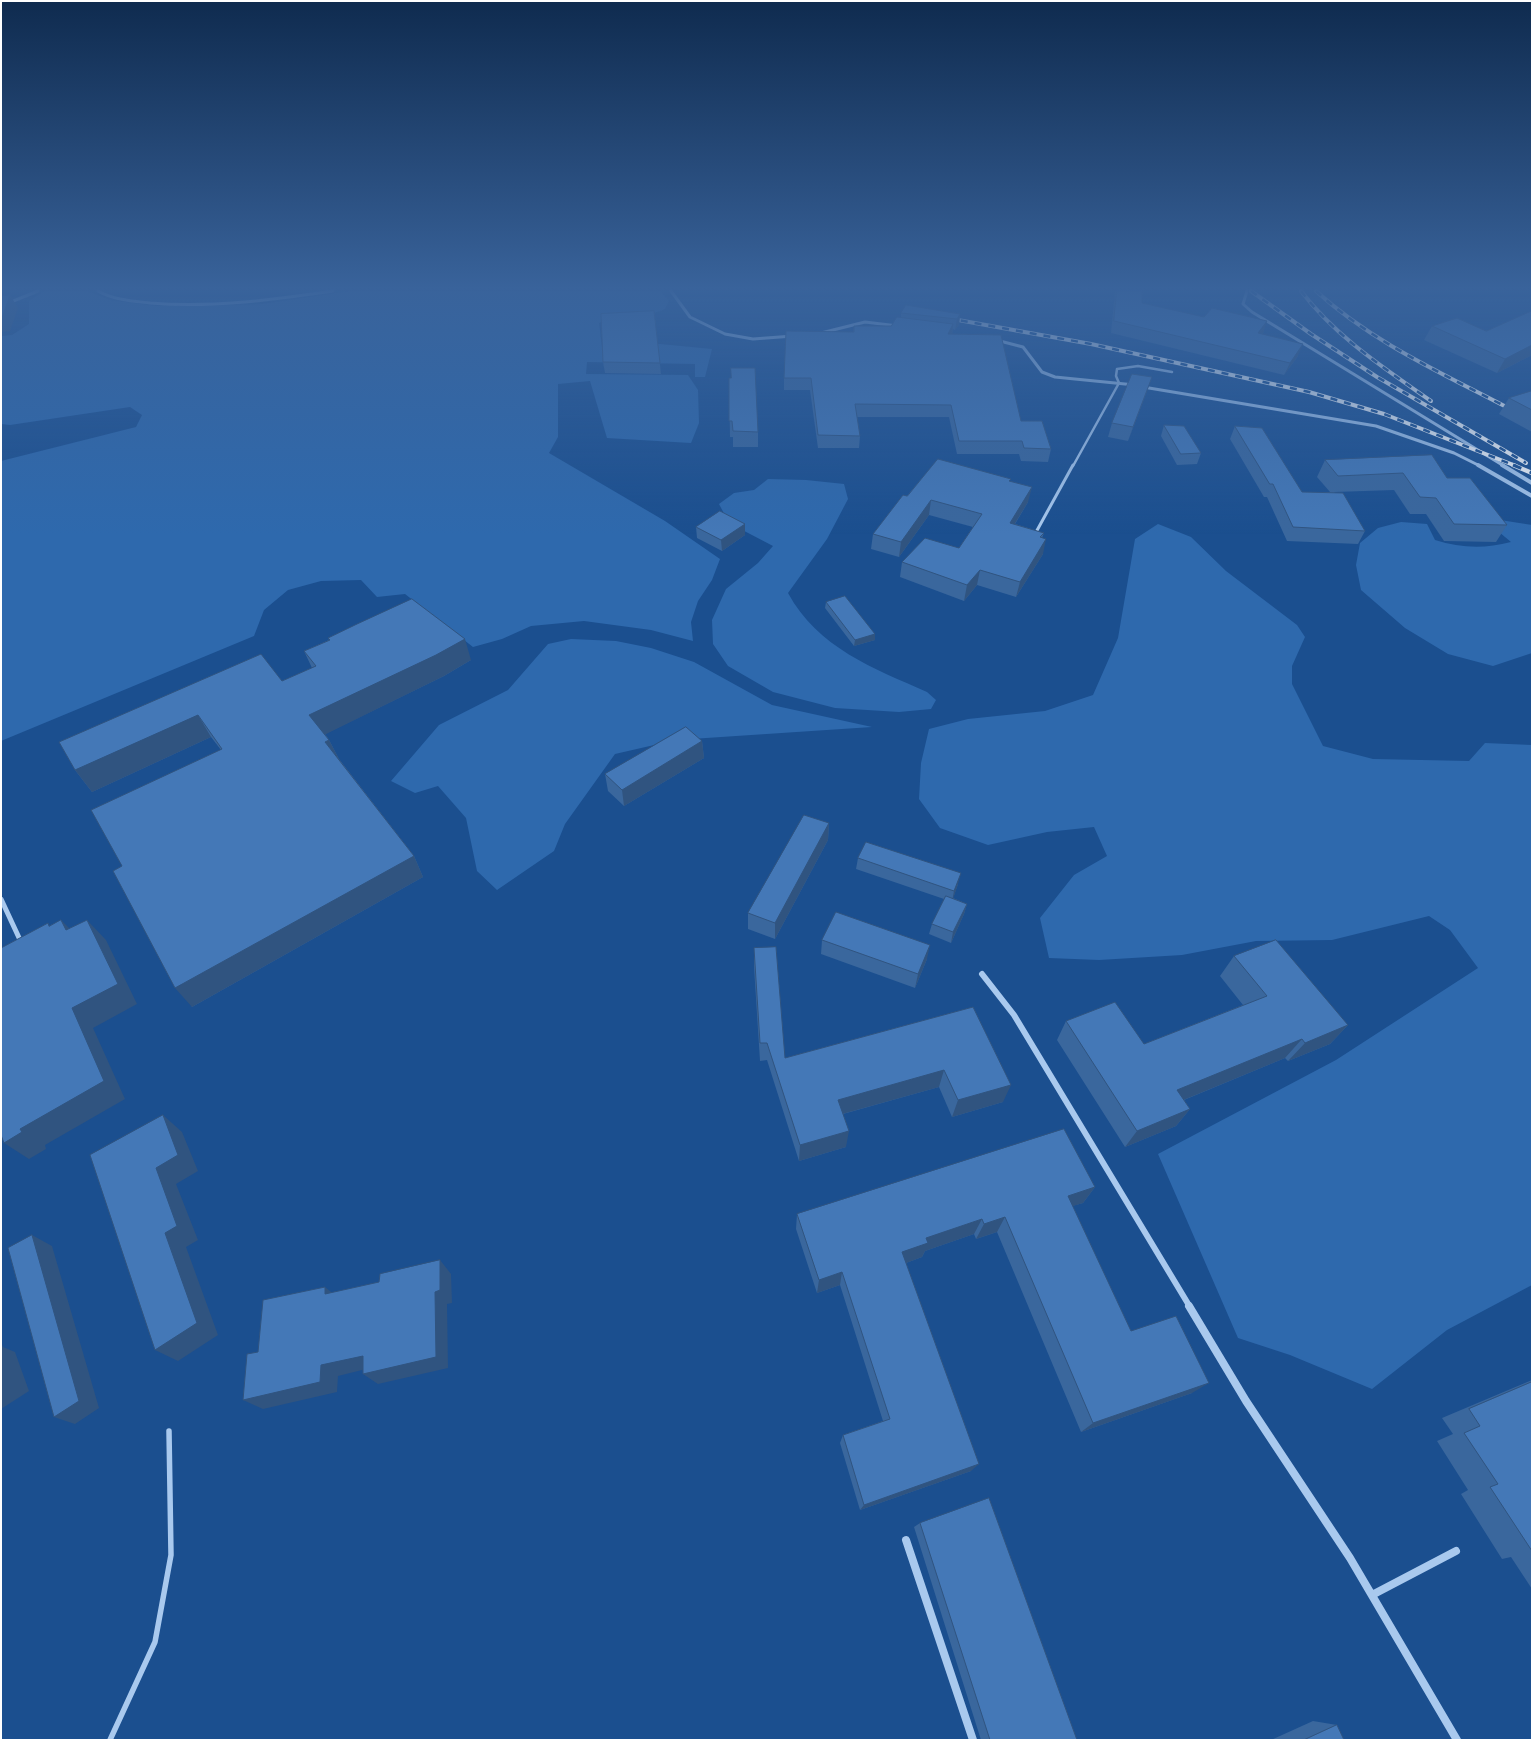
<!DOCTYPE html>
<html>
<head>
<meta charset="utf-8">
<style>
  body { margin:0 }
  #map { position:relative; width:1533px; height:1741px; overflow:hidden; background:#1b4f8f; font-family:"Source Sans 3",sans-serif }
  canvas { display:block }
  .frame { position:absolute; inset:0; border:2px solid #fff; pointer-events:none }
</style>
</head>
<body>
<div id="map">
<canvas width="1533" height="1741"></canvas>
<div class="frame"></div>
</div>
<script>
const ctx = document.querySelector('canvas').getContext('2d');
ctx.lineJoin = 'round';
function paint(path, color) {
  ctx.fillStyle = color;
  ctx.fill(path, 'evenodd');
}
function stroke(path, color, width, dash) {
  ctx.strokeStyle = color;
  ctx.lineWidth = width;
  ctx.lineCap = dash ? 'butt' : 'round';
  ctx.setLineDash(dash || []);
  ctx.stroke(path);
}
paint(new Path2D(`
  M44 291H87L110 300 157 306H197L262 304 350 291H660L669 301 665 309C644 319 621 311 599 323L602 347 660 344 712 349 705 377H695V364L587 362 586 374 688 375 698 390 699 423 691 443 607 438 590 381 558 384V437L549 453 665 521 720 559 712 580 698 601 691 622 693 641 651 630 584 621 531 626 502 639 473 647 405 594 377 597 361 580 321 581 288 590 264 610 254 636 1 741V461L136 427 142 415 130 407 10 425 1 424V336L12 335 29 324V301Z
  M768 479 806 480 844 484 848 499 827 539 788 593C818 648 873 668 927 692L936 700 931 709 899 712 835 708 773 692 728 666 713 644 712 620 726 589 758 563 773 546 729 523 719 504 734 493 754 490Z
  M1481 517 1532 525V653L1493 666 1448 654 1405 628 1361 590 1356 565 1360 543 1378 528 1401 522 1427 524 1435 540C1461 548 1484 549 1511 542Z
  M1158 524 1191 537 1226 571 1297 625 1305 637 1292 666V684L1323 746 1373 759 1469 761 1485 743 1532 745V1285L1447 1330 1372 1389 1290 1355 1238 1338 1158 1154 1336 1060 1478 968 1450 930 1429 916 1332 940 1256 941 1182 955 1099 960 1049 958 1040 918 1074 875 1107 856 1094 827 1047 832 988 845 940 828 919 799 921 763 929 729 968 719 1045 711 1093 695 1118 638 1135 539Z
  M571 639 616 641 651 648 694 662 772 705 872 727 676 740 615 754 565 824 554 851 497 890 477 871 466 818 438 786 415 793 391 781 439 725 508 690 548 644Z`), '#2e69ad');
stroke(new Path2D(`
  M1073 466 1119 383 1116 376 1117 369 1138 366 1172 372`), '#a9c9ee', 2.5);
stroke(new Path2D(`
  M1035 534 1073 465`), '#a9c9ee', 3);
stroke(new Path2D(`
  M110 1740 155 1642 171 1555 169 1431`), '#a9c9ee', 5.5);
stroke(new Path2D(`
  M98 291C114 300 132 301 150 303 211 308 272 300 333 291
  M671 291 690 317 725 334 753 339 793 336
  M1247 291 1243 304 1252 312 1504 466
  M1 306 38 291
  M821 333 865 322 898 326
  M996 340 1023 347 1042 372 1055 377 1135 385
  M1143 387 1376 426 1454 453 1480 466`), '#a9c9ee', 3);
stroke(new Path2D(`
  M1478 465 1532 496
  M1502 465 1532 483`), '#a9c9ee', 4);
stroke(new Path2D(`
  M1 899 21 942`), '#a9c9ee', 5);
stroke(new Path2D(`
  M982 974 1014 1015 1190 1307`), '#a9c9ee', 6);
stroke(new Path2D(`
  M1189 1306 1246 1401 1350 1558 1457 1740
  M906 1540 973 1740
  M1372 1595 1456 1551`), '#a9c9ee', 8);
const railFar1 = new Path2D(`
  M1251 291 1311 334 1377 377 1526 463
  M1301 291C1336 337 1384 368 1431 401
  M1316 291C1373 343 1444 374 1512 410
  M947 318 1091 344 1309 392 1384 414 1516 466`);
const rail = new Path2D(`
  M1513 465 1532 473`);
stroke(railFar1, '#fff', 4);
stroke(rail, '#fff', 4.5);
stroke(railFar1, '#1b4f8f', 2.5, [7]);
stroke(rail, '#1b4f8f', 3, [9]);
paint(new Path2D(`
  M1115 291H1142V303L1263 334 1298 356 1284 375 1111 333Z
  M654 311 661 374 605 373 603 362Z
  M1532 311V355L1497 373 1424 340 1432 326 1486 331Z
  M901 313 960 314 959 325 955 330 953 329 952 334 1021 421 1051 449 1048 462 1021 461 1019 454H957L949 417H857L860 436 859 448H818L810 390H784V378L853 332 854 326H891L901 318Z
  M729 378 758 432V447H733V437H730Z
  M1147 391 1128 441 1108 437 1112 423Z
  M1532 391V432L1499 414 1509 398Z
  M1164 425 1201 453 1197 464 1177 465 1161 436Z
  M1235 426 1302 492H1330L1317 477 1325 460 1447 478 1507 525 1496 542 1444 541 1426 514H1410L1394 490 1334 492 1365 531 1358 544 1287 541 1267 497H1264L1230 439Z
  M1010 481 1028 502 1015 524 1044 533 1042 538 1043 554 1016 597 977 585 964 601 900 577 902 562 959 548 973 527 929 515 899 557 871 549 873 534 907 496Z
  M745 524V535L722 551 697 538 696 527Z
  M826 602 875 640 854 646 825 608Z
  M328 638 471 660 444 676 325 734 329 740 339 759 414 856 423 877 192 1007 122 866 221 750 211 737 92 792 75 770 312 668 304 651 329 640Z
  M702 741 704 758 624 806 608 791 605 774Z
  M829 823 828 840 775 939 748 929V913Z
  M858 858 958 884 953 898 967 904 964 914 951 943 929 934 932 924 944 899 856 869Z
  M822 940 927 959 915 988 821 954Z
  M754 948 785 1058 973 1007 1003 1102 952 1117 939 1087 843 1114 846 1147 799 1161 767 1060 760 1061 754 967Z
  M1234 956 1348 1025 1330 1044 1288 1061 1285 1058 1184 1100 1190 1109 1176 1126 1125 1147 1057 1040 1066 1021 1144 1044 1243 1005 1220 976Z
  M1095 1187 1083 1203 1072 1206 1131 1331 1192 1393 1081 1432 997 1232 976 1239 974 1234 925 1251 922 1257 906 1263 971 1471 860 1510 840 1443 843 1435 883 1421 840 1285 817 1293 796 1229 797 1214Z
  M1532 1380V1589L1511 1557 1502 1559 1461 1494 1468 1490 1437 1441 1453 1434 1442 1418Z
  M920 1523 1077 1740H981L914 1527Z
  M1313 1721 1337 1725 1344 1740H1271Z`), '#3a679d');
paint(new Path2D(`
  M10 295 18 308 10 331 1 332V318Z
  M960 314 959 325 955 330 957 319Z
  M1267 321 1263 334 1258 333Z
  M953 324 952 336 948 334Z
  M1303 344 1298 356 1284 375 1290 363Z
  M1532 345V355L1497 373 1505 359Z
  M1152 377 1147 391 1128 441 1133 427Z
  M1032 487 1028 502 1006 538 1010 523Z
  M931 500 929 515 899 557 901 542Z
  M745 524V535L722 551 721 540Z
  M1046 539 1043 554 1016 597 1020 582Z
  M980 570 977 585 964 601 967 585Z
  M875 634V640L854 646 855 640Z
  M465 639 471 660 444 676 320 737 309 715Z
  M198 715 211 737 92 792 75 770Z
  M329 740 340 761 325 742Z
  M702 741 704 758 624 806 622 790Z
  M829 823 828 840 775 939V923Z
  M414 856 423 877 192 1007 175 988Z
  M961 873 958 884 952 902 954 891Z
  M967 904 964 914 951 943 953 932Z
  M61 920 81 940 66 930Z
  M87 920 106 940 137 1004 93 1028 125 1099 45 1145 46 1149 29 1159 4 1143 20 1129 72 1008Z
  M930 945 927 959 915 988 918 974Z
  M1348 1025 1330 1044 1288 1061 1305 1043Z
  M1302 1039 1285 1058 1164 1108 1177 1090Z
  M944 1070 939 1087 835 1116 838 1100Z
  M1011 1085 1003 1102 952 1117 958 1100Z
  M1190 1109 1176 1126 1125 1147 1137 1131Z
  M163 1115 182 1132 198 1171 176 1184 198 1240 186 1247 218 1335 178 1361 155 1350 165 1233 156 1168Z
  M849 1131 846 1147 799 1161 800 1145Z
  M1095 1187 1083 1203 1057 1211 1068 1196Z
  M1005 1217 997 1232 976 1239 984 1224Z
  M982 1219 974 1234 925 1251 922 1257 898 1266 902 1252 926 1238Z
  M32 1235 52 1246 99 1408 75 1424 54 1417Z
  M440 1260 451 1274 452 1303 447 1304 448 1368 378 1384 363 1374 435 1292Z
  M842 1272 840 1285 817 1293 819 1280Z
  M325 1287 341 1300 325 1294Z
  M1 1342 3 1347 15 1352 29 1391 1 1409Z
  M363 1356 378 1366 338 1376 337 1392 263 1409 243 1400 321 1365Z
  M1209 1383 1192 1393 1081 1432 1093 1423Z
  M979 1464 971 1471 860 1510 864 1505Z`), '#305480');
const building = new Path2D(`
  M1117 291H1142V303L1204 317 1212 308 1267 321 1258 333 1303 344 1290 363 1114 321Z
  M10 295 2 318H1V296Z
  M906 305 960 314 957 319 901 313Z
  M654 311 660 363 603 362 601 314Z
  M1532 311V345L1505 359 1432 326 1457 318 1486 331Z
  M897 317 953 324 948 334 1001 335 1021 421H1042L1051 449 1024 448 1022 441H959L951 405 855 404 860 436 818 435 811 378H784L786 331 854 332V326H891Z
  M731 368H755L758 432 733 431 732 421H729V378H731Z
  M1132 374 1152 377 1133 427 1112 423Z
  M1532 391V410L1509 398Z
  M1164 425 1184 426 1201 453 1181 454Z
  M1235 426 1262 428 1302 492 1343 493 1365 531 1293 527 1273 484H1270Z
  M1432 455 1447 478H1470L1507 525 1454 524 1436 498 1420 497 1403 473 1338 476 1325 460Z
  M938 459 1011 479 1009 481 1032 487 1010 523 1044 533 1040 537 1046 539 1020 582 980 570 967 585 902 562 925 538 959 548 982 514 931 500 901 542 873 534 903 495 907 496Z
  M720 511 745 524 721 540 696 527Z
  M845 596 875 634 855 640 826 602Z
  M412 599 465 639 436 655 309 715 329 740 325 742 414 856 175 988 113 871 122 866 91 810 222 749 198 715 75 770 59 742 261 654 282 681 316 666 304 651 330 640 328 638 357 624Z
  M686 727 702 741 622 790 605 774Z
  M804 815 829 823 775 923 748 913Z
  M866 842 961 873 954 891 858 858Z
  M946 896 967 904 953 932 932 924Z
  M836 912 930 945 918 974 822 940Z
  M61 920 66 930 87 920 118 984 72 1008 104 1081 20 1129 22 1132 4 1143 1 1135V948L48 923 49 926Z
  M1276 940 1348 1025 1305 1043 1302 1039 1177 1090 1190 1109 1137 1131 1066 1021 1115 1002 1144 1044 1267 996 1234 956Z
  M776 947 785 1058 973 1007 1011 1085 958 1100 944 1070 838 1100 849 1131 800 1145 767 1043H760L754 948Z
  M163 1115 178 1155 156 1168 177 1226 165 1233 197 1323 155 1350 90 1155Z
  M1064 1129 1095 1187 1068 1196 1131 1331 1176 1316 1209 1383 1093 1423 1005 1217 984 1224 982 1219 926 1238 928 1243 902 1252 979 1464 864 1505 843 1435 890 1419 842 1272 819 1280 797 1214Z
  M32 1235 79 1401 54 1417 8 1248Z
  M440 1260V1290L435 1292 436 1357 363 1374V1356L321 1365 320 1382 243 1400 247 1354 258 1352 263 1300 325 1287V1294L379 1282 380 1274Z
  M1532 1382V1551L1490 1487 1498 1484 1464 1433 1480 1426 1469 1409Z
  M989 1498 1077 1740H990L920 1523Z
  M1337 1725 1344 1740H1304Z`);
paint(building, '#4478b7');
stroke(building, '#305480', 1);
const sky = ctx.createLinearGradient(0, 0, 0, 534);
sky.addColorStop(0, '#0f2b4f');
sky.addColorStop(0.54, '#39639b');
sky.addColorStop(1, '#39639b00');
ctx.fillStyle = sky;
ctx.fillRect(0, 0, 1533, 534);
</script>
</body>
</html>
